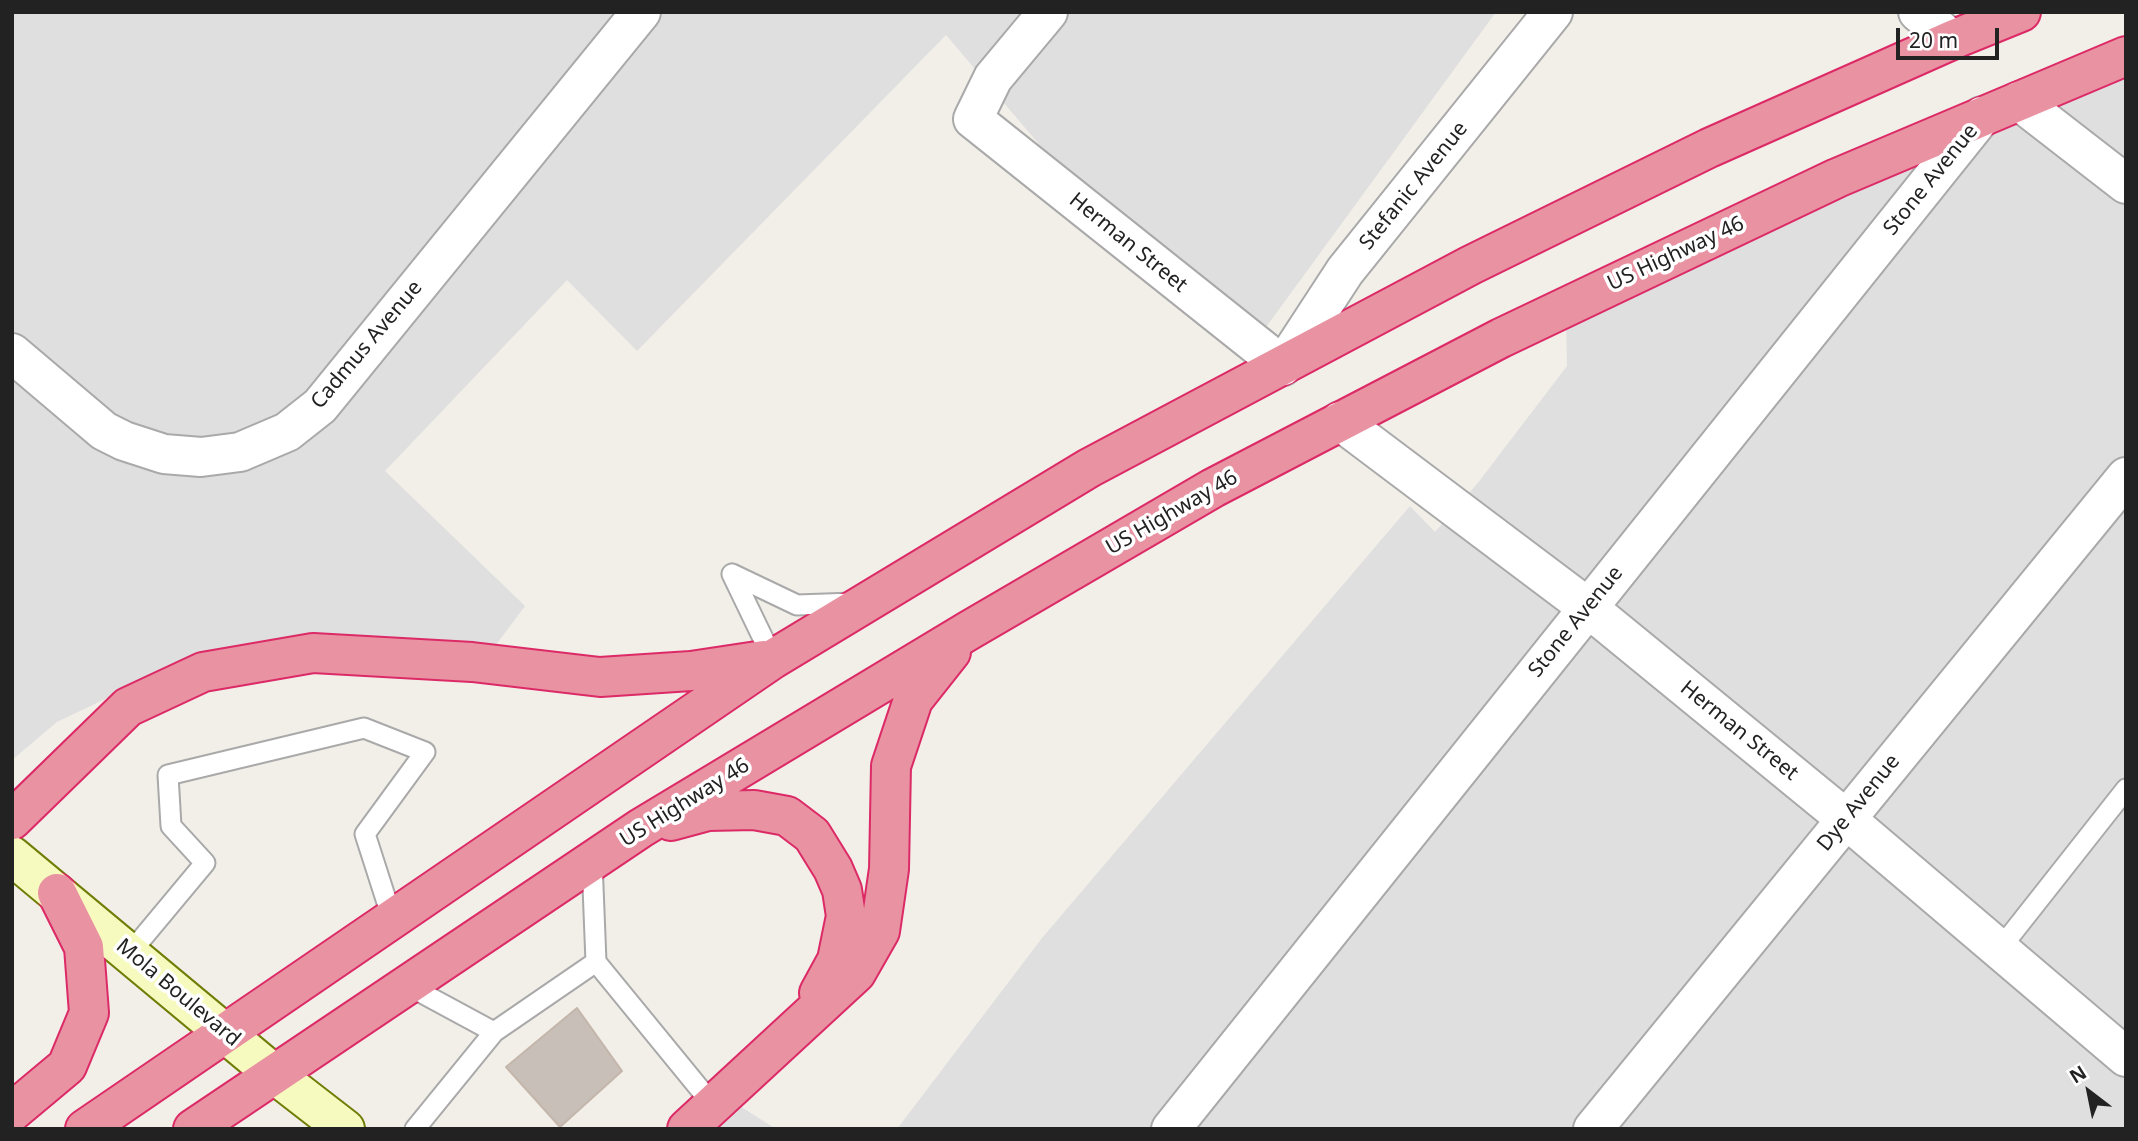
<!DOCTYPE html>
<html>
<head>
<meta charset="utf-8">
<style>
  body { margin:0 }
  #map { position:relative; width:2138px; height:1141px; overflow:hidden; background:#f2efe9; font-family:"Noto Sans",sans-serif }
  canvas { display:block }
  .frame { position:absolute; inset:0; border:14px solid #222; pointer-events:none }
  .north { position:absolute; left:2054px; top:1057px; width:70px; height:70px; -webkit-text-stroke:5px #fff; paint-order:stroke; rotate:328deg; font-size:19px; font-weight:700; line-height:28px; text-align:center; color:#222 }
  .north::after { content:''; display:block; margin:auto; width:24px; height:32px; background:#222; clip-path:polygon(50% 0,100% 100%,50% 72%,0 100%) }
  .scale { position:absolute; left:1896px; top:28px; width:103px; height:32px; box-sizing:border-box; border:4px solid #222; border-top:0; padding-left:9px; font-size:21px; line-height:24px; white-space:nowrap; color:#222; -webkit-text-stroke:5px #fff; paint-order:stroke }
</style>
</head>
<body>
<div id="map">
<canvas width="2138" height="1141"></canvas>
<div class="frame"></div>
<div class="north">N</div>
<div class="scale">20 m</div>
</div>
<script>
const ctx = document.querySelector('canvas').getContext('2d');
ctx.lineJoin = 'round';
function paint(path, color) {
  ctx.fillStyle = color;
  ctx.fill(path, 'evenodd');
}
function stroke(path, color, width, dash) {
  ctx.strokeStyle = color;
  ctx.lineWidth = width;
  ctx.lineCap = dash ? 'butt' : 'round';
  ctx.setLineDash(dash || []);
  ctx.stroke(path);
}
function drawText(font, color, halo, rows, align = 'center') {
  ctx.font = font + ' "Noto Sans",sans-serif';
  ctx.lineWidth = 7;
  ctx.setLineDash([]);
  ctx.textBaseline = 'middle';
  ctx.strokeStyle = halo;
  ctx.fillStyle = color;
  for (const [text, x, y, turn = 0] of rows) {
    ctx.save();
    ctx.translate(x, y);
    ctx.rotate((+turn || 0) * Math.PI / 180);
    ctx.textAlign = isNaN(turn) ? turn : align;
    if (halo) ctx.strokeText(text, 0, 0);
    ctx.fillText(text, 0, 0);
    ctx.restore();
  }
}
paint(new Path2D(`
  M12 12H1496L1264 330 1084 197 946 35 637 351 567 280 385 471 525 606 490 653 176 665 57 722 12 760Z
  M2126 73V1129H897L1042 938 1410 506 1435 532 1477 484 1567 366 1566 322 1614 274Z
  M732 1101 776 1129H683Z`), '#e0dfdf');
const building = new Path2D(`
  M577 1008 622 1071 560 1127 506 1067Z`);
paint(building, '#c7bfb8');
stroke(building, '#c4b6ab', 2);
const lane = new Path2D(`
  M732 574 797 605 854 603
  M732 574 773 659
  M592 861 596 962
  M1999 950 2126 789
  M130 953 205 863 171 826 168 775 364 728 425 752 365 834 392 918
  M407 985 494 1032
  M415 1129 494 1032 596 962 713 1105`);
const street = new Path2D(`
  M1048 12 993 78 973 119 1283 366 1345 271 1553 12
  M1918 12 1952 40
  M2019 101 2126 184
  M12 353 104 431 124 441 164 454 201 457 240 452 287 432 320 406 641 12
  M1340 421 1587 607 1846 819 2126 1057
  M1171 1129 1982 116
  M1593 1129 2126 477`);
const secondary = new Path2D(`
  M12 856 274 1074 345 1129`);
const highway = new Path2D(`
  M12 820 128 707 203 672 313 653 472 662 600 677 691 671 764 660
  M671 821 708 811 754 810 787 816 812 835 833 869 842 890 846 916 837 960 819 993
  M12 1112 67 1066 89 1013 84 947 57 893
  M85 1129 773 659 1089 468 1471 265 1709 148 1952 40 2021 12
  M193 1129 641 828 968 631 1213 488 1501 338 1837 178 2126 56
  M687 1129 856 973 880 931 889 869 891 766 913 700 951 652`);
stroke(lane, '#a9a9a9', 23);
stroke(street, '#a9a9a9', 42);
stroke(secondary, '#707d05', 42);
stroke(highway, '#dc2a67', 42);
stroke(lane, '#fff', 19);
stroke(street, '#fff', 38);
stroke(secondary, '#f7fabf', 38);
stroke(highway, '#e892a2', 38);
drawText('21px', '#222', '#fff', [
  ["Stone Avenue",1931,180,-51],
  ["Stefanic Avenue",1414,186,-51],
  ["Herman Street",1128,243,39],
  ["US Highway 46",1676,254,-25],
  ["Cadmus Avenue",367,345,-50],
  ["US Highway 46",1172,513,-30],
  ["Stone Avenue",1576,622,-51],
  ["Herman Street",1739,731,39],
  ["US Highway 46",685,803,-32],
  ["Dye Avenue",1859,803,-51],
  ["Mola Boulevard",178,993,40]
]);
</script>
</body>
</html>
